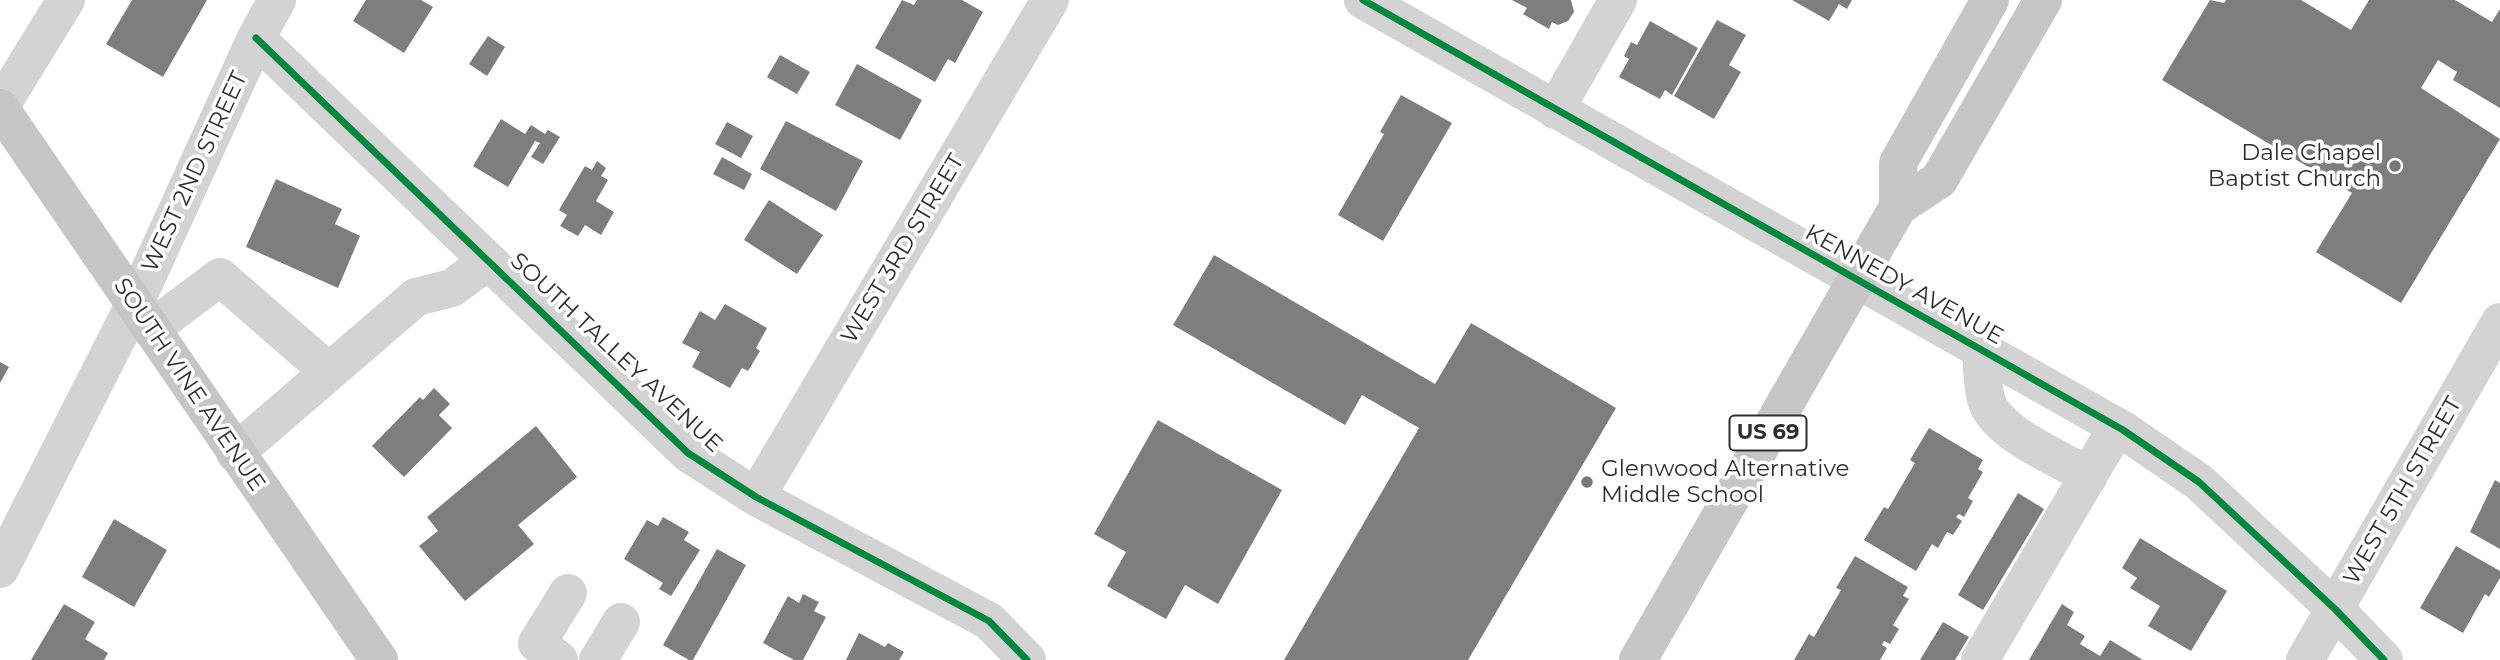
<!DOCTYPE html>
<html>
<head>
<meta charset="utf-8">
<style>
  body { margin:0 }
  canvas { display:block; background:#fff }
</style>
</head>
<body>
<canvas width="2500" height="660"></canvas>
<script>
const ctx = document.querySelector('canvas').getContext('2d');
ctx.lineJoin = 'round';
function paint(path, color) {
  ctx.fillStyle = color;
  ctx.fill(path, 'evenodd');
}
function stroke(path, color, width, dash) {
  ctx.strokeStyle = color;
  ctx.lineWidth = width;
  ctx.lineCap = dash ? 'butt' : 'round';
  ctx.setLineDash(dash || []);
  ctx.stroke(path);
}
function drawText(font, color, halo, rows, align = 'center') {
  ctx.font = font + ' Montserrat,sans-serif';
  ctx.lineWidth = 7;
  ctx.setLineDash([]);
  ctx.textBaseline = 'middle';
  ctx.strokeStyle = halo;
  ctx.fillStyle = color;
  for (const [text, x, y, turn = 0] of rows) {
    ctx.save();
    ctx.translate(x, y);
    ctx.rotate((+turn || 0) * Math.PI / 180);
    ctx.textAlign = isNaN(turn) ? turn : align;
    if (halo) ctx.strokeText(text, 0, 0);
    ctx.fillText(text, 0, 0);
    ctx.restore();
  }
}
paint(new Path2D(`
  M132 0H207L163 77 106 44Z
  M366 0H421L433 7 404 53 353 21Z
  M902 0 914 5 917 0H962L983 12 955 63 948 59 935 82 875 48Z
  M1512 0H1571L1574 12 1568 21 1558 25 1552 22 1549 29 1523 14 1527 8Z
  M1792 0H1852L1847 9 1839 4 1829 21Z
  M2210 0 2224 3 2226 0H2301L2351 30 2369 0H2455L2492 22 2500 9V108L2453 80 2457 72 2438 60 2421 88 2500 139 2401 303 2316 252 2352 193 2162 80Z
  M1717 20 1746 35 1729 65 1741 72 1714 119 1674 96Z
  M1650 21 1698 48 1672 95 1665 90 1660 99 1619 77 1629 59 1624 56 1631 42 1637 45Z
  M488 36 505 47 487 76 469 64Z
  M780 55 810 72 797 94 767 77Z
  M857 64 922 100 900 140 835 105Z
  M1401 95 1452 123 1383 241 1338 215 1384 134 1380 132Z
  M501 119 525 134 531 125 545 134 548 130 560 137 543 164 531 157 540 143 535 141 508 187 473 166Z
  M786 121 863 161 836 211 760 169Z
  M727 122 753 136 741 158 715 144Z
  M722 157 752 174 744 190 713 174Z
  M597 161 606 168 601 176 608 180 596 201 614 212 601 235 585 225 578 236 560 226 567 215 559 210 585 166 592 170Z
  M276 179 342 209 335 224 360 236 338 288 246 247Z
  M769 200 823 235 797 274 744 240Z
  M1214 255 1435 384 1471 323 1616 408 1468 660H1284L1419 428 1362 395 1345 425 1173 325Z
  M725 304 767 328 756 348 760 351 748 371 742 368 730 388 692 367 700 352 682 343 700 311 715 320Z
  M0 362 9 367 0 383Z
  M434 388 450 404 439 415 452 428 404 477 372 446 420 397 423 400Z
  M1158 420 1282 490 1218 604 1185 585 1166 619 1107 586 1126 552 1094 534Z
  M536 426 577 477 518 525 534 544 465 601 419 546 438 531 427 517Z
  M1929 428 1983 460 1978 469 1983 472 1968 498 1973 501 1964 517 1959 514 1956 517 1962 521 1953 535 1947 532 1938 548 1932 544 1916 571 1864 540 1884 507 1888 509 1915 463 1910 460Z
  M2495 480 2500 483V549L2470 532Z
  M2018 493 2044 509 1983 610 1958 595Z
  M663 517 689 532 684 540 700 550 671 596 659 589 663 583 624 559 647 520 658 526Z
  M114 519 167 550 134 607 82 577Z
  M2140 538 2227 591 2191 651 2148 626 2160 606 2130 588 2137 578 2122 568Z
  M2456 546 2500 571V578L2489 597 2485 594 2463 633 2420 608Z
  M717 549 746 565 693 660H689L663 645Z
  M1855 556 1908 587 1903 596 1909 599 1893 625 1899 629 1890 644 1884 641 1882 645 1887 648 1880 660H1794L1809 634 1814 637 1841 590 1836 588Z
  M803 594 819 602 814 611 826 617 803 660H794L763 643 788 596 799 603Z
  M64 604 95 622 85 639 108 653 104 660H31Z
  M2062 604 2074 612 2067 625 2085 636 2080 644 2100 656 2110 640 2143 660H2029Z
  M1943 622 1969 637 1955 660H1920Z
  M859 633 885 647 888 643 904 652 899 660H846Z`), '#7e7e7e');
stroke(new Path2D(`
  M1363 0 2123 430 2199 482 2335 609 2384 660
  M256 38 688 453 756 497 989 621 1027 660
  M0 107 66 0
  M1555 110 1618 0
  M151 329 220 277 328 371
  M1981 350C1982 366 1982 384 1986 399 1995 433 2059 458 2089 476
  M235 453 416 297 452 288 488 261
  M756 497 1050 0
  M0 569 134 305 256 38 277 0
  M559 660 537 643 568 593
  M598 660 621 622
  M1980 660 2117 427
  M2305 660 2500 322`), '#d3d3d3', 38);
stroke(new Path2D(`
  M0 108 379 660
  M1898 207V163L1990 0
  M1638 660 1898 207 1939 180 2043 0`), '#c6c6c6', 38);
stroke(new Path2D(`
  M1363 0 2123 430 2199 482 2335 609 2384 660
  M256 38 688 453 756 497 989 621 1027 660`), '#00873e', 7);
for (const [x, y, r, color] of [
  [2395,166,7,"#777"],
  [1587,482,7,"#777"]
]) {
  const dot = new Path2D();
  dot.arc(x, y, r, 0, 2 * Math.PI);
  ctx.fillStyle = color;
  ctx.fill(dot);
  stroke(dot, '#fff', 2.5);
}
for (const [x, y, w] of [
  [1768,433,77]
]) {
  const box = new Path2D();
  box.roundRect(x - w / 2, y - 17.5, w, 35, 5);
  ctx.fillStyle = '#fff';
  ctx.fill(box);
  stroke(box, '#2e2e2e', 2);
}
drawText('bold 21px', '#2e2e2e', null, [
  ["US 69",1768,433]
]);
drawText('23px', '#2e2e2e', '#fff', [
  ["Dale Chapel",2381,153],
  ["Baptist Church",2381,179],
  ["Glenwood Alternative",1601,469,"left"],
  ["Middle School",1601,495,"left"]
], 'right');
drawText('23px', '#2e2e2e', '#fff', [
  ["WEST 2ND STREET",195,172,-65],
  ["WEST 3RD STREET",903,249,-59],
  ["KENNEDY AVENUE",1904,285,29],
  ["SOUTH TALLEY AVENUE",616,353,43],
  ["SOUTH VINE AVENUE",189,385,56],
  ["WEST 5TH STREET",2403,491,-60]
]);
</script>
</body>
</html>
